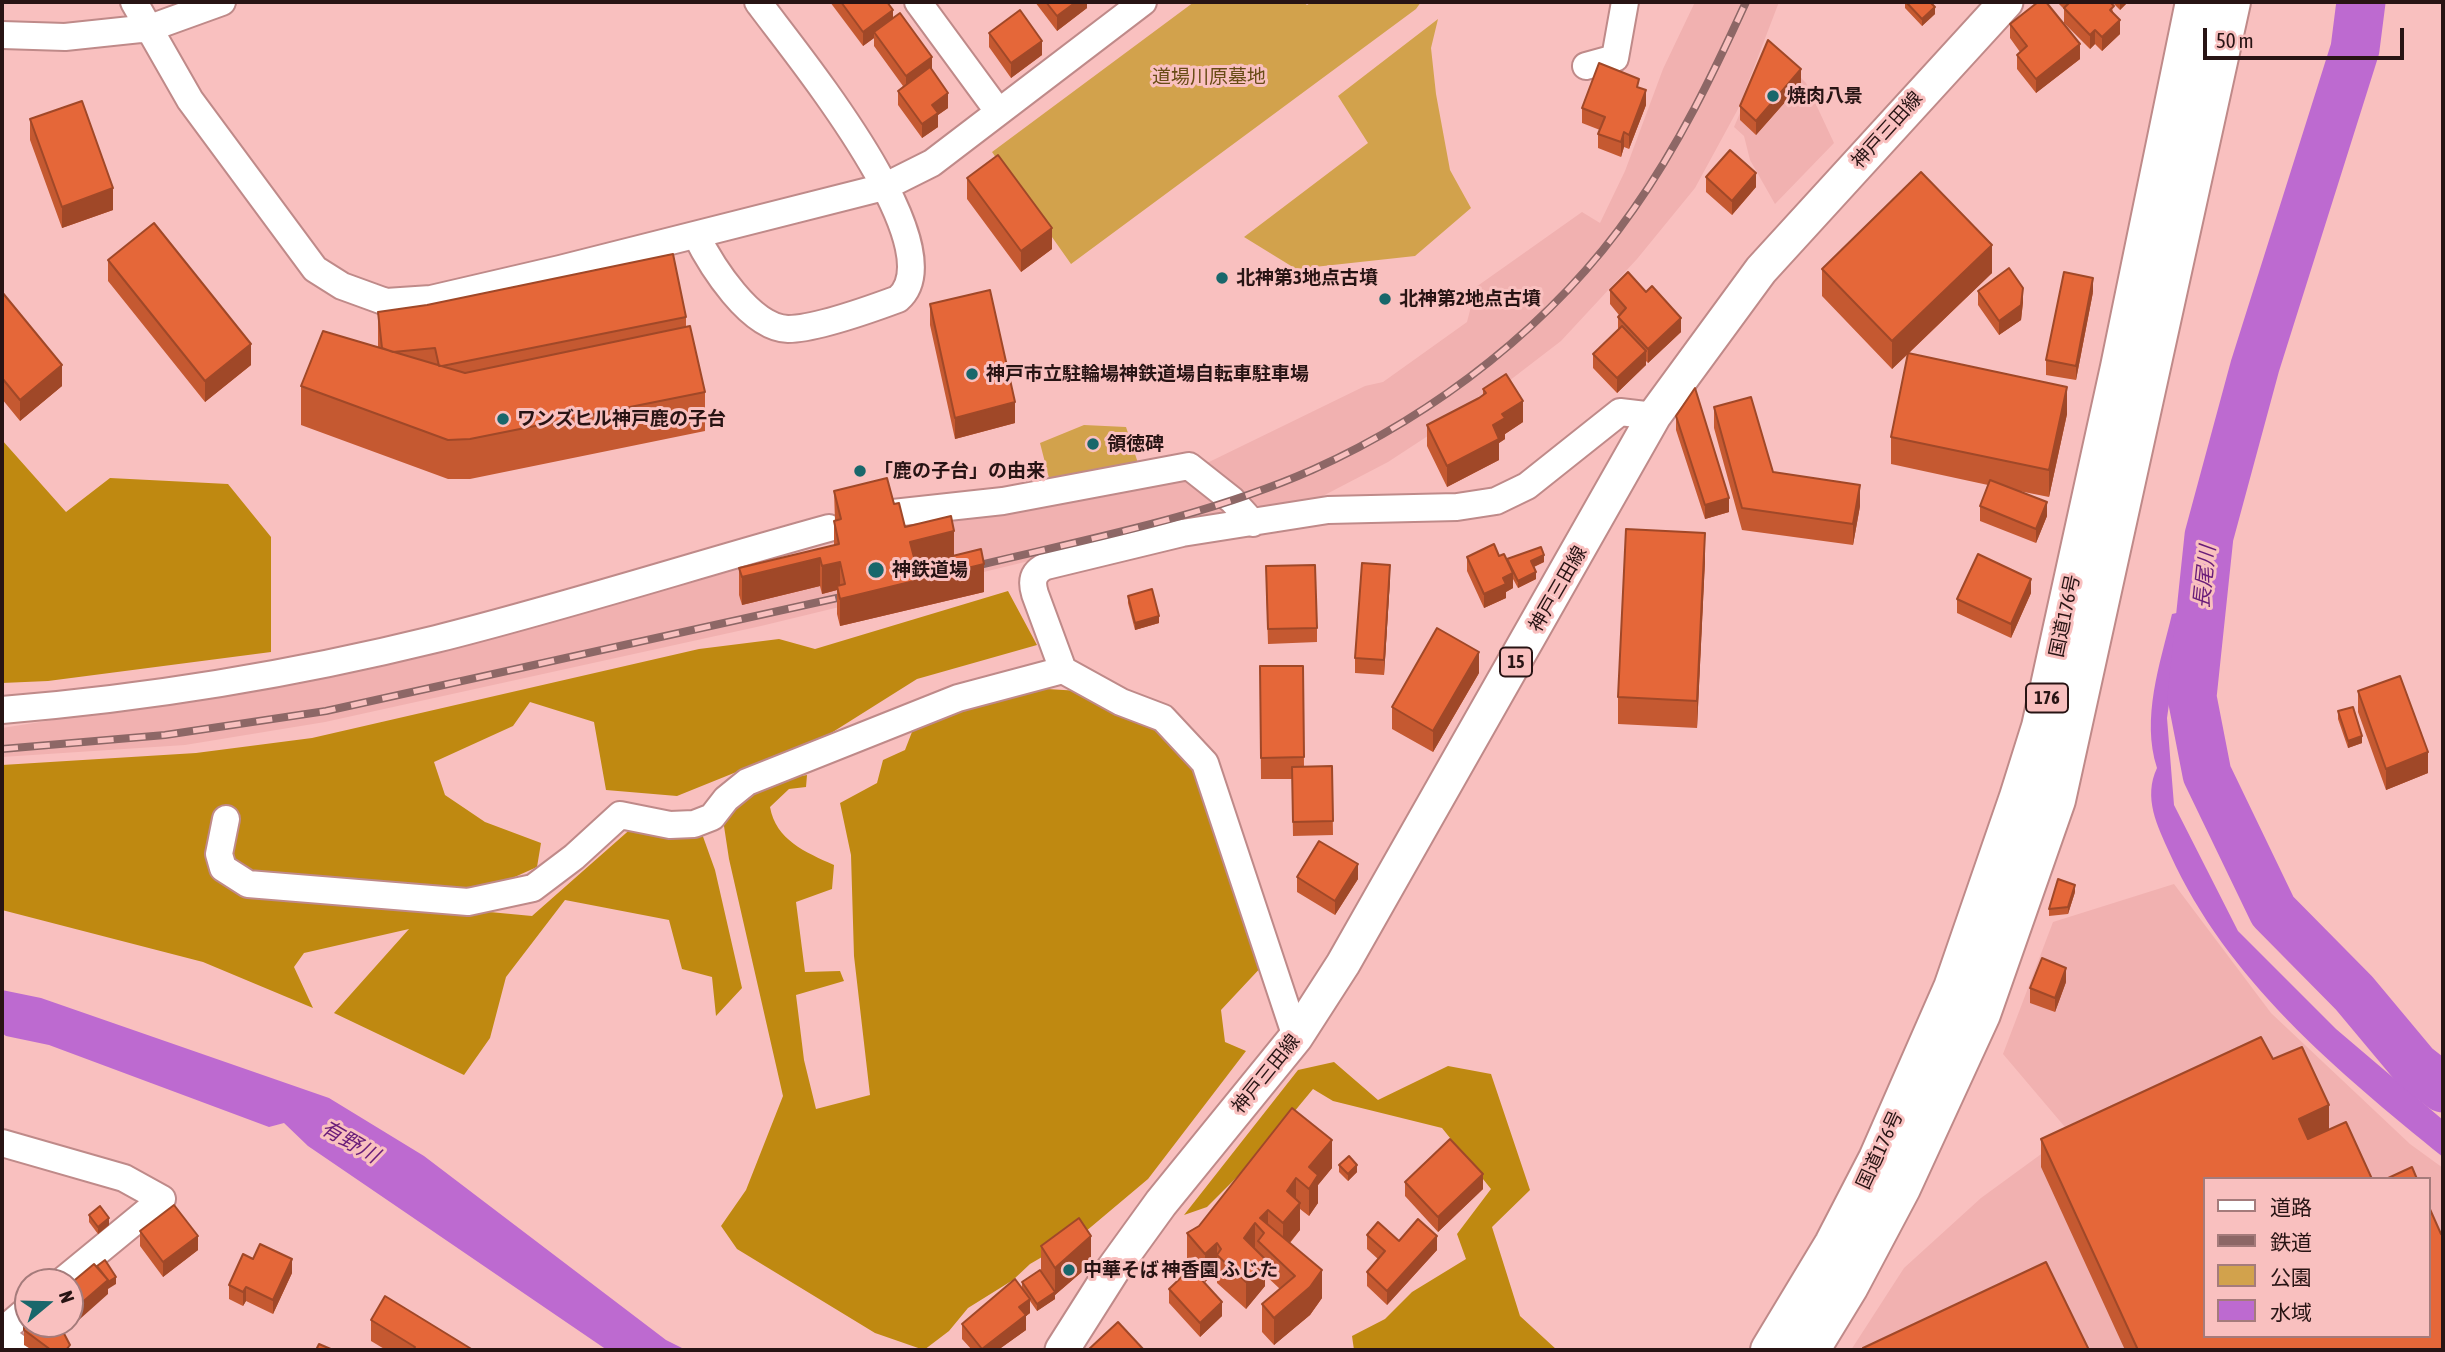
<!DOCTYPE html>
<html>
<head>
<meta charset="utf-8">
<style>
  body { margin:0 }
  #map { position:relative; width:2445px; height:1352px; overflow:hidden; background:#f9c0bf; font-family:"Asap Condensed","Noto Sans JP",sans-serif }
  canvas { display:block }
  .frame { position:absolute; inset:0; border:4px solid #281414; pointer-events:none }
  .legend { position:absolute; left:2203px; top:1177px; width:228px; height:161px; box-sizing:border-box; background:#f9c0bf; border:2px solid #a57b7b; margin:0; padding:9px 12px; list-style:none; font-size:21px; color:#281414 }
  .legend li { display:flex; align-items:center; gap:14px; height:35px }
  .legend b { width:35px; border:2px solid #a57b7b }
  .north { position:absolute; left:14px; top:1268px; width:70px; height:70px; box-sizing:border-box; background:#f9c0bf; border:2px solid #a57b7b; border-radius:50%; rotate:71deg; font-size:19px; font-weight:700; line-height:28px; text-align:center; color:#281414 }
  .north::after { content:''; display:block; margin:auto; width:24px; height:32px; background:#19676b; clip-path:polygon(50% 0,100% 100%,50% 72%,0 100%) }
  .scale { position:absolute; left:2203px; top:28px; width:201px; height:32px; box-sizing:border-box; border:4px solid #281414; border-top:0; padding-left:9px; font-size:21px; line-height:24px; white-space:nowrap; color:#281414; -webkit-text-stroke:5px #f9c0bf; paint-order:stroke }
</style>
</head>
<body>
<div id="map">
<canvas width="2445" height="1352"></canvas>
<div class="frame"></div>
<ul class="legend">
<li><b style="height:9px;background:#fff"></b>道路</li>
<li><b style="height:9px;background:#8d6766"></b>鉄道</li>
<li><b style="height:19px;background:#d2a24c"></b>公園</li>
<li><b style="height:19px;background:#bd6ad0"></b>水域</li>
</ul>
<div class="north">N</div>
<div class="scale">50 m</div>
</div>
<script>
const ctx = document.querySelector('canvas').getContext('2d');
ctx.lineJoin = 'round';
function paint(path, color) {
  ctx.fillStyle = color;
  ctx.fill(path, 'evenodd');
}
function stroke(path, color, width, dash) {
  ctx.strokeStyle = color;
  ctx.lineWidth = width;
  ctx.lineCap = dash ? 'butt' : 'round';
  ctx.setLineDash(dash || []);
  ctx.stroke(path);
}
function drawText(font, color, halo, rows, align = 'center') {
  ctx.font = font + ' "Asap Condensed","Noto Sans JP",sans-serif';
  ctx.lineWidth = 6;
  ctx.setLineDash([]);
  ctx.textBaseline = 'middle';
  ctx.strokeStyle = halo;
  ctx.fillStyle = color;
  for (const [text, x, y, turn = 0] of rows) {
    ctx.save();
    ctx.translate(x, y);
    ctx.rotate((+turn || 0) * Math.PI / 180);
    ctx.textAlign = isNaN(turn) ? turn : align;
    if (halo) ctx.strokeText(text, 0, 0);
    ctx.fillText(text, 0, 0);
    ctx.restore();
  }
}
paint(new Path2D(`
  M1695 2H1779L1738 109 1695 188 1637 259 1561 341 1492 394 1388 462 1317 499 1266 508 1251 503 1207 463 1365 386 1383 382 1467 322 1476 287 1582 212 1600 223 1625 171 1663 69Z
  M1769 45 1806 83 1834 143 1775 204 1750 160 1744 136 1734 127Z
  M1176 475H1189L1227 513 761 626 325 722 185 745 2 757V728L98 713 640 595 789 556Z
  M2174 884 2271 1013 2410 1144 2443 1168V1350H1851L1904 1268 1981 1198 2070 1133 2003 1054 2053 922ZM2205 1179H2429V1336H2205Z`), '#f1b1b0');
paint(new Path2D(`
  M1194 2H1303L1307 5 1312 2H1421L1416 9 1071 264 992 152Z
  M1438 19 1431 48 1436 94 1450 170 1471 208 1415 256 1296 269 1244 237 1368 143 1338 96Z
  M1084 425 1126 427 1138 463 1050 482 1040 443Z`), '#d2a24c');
paint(new Path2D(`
  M2 440 66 512 110 478 228 484 271 537V652L48 681 2 683Z
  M1008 591 1037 645 917 679 828 735 677 796 606 790 594 722 530 702 513 726 434 762 445 795 485 822 541 843 537 867 490 888 479 911 532 916 634 826 701 831 715 870 742 988 716 1016 712 977 682 969 669 920 565 900 506 977 490 1038 464 1075 334 1013 409 929 304 953 294 967 313 1008 203 962 2 910V765L196 753 312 738 699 649 779 639 815 649Z
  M1047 689 1080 691 1157 722 1194 767 1265 963 1221 1010 1225 1042 1246 1051 1148 1179 1085 1232 1030 1264 1013 1280 968 1308 949 1331 924 1350 875 1333 737 1249 721 1226 746 1190 783 1096 729 859 722 813 757 784 807 775 806 787 789 789 770 807C776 840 805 852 834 865L832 889 796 902 805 972 840 971 844 981 796 995 804 1060 816 1109 870 1095 854 956 851 855 840 803 877 783 883 760 905 750 917 719Z
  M1334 1062 1378 1100 1448 1066 1491 1074 1530 1190 1492 1227 1520 1316 1557 1350H1354L1352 1336 1385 1319 1412 1292 1466 1259 1457 1234 1491 1189 1442 1128 1333 1101 1313 1089 1255 1159 1207 1207 1184 1215 1298 1070Z`), '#bf8911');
paint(new Path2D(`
  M2186 611C2188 640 2192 670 2185 699L2180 695 2169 704 2167 718 2174 805 2238 931 2336 1029 2443 1120V1157C2337 1071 2227 980 2170 854 2157 825 2143 798 2157 768 2141 718 2160 664 2172 614Z
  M2 990 41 998 329 1098 424 1156 666 1340 686 1350H607L308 1146 284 1123 269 1127 49 1045 6 1036 2 1033Z`), '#bd6ad0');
stroke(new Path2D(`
  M2361 2 2355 49 2255 366 2209 536 2192 697 2207 774 2273 911 2354 993 2415 1066 2443 1088`), '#bd6ad0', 49);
const minor = new Path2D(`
  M134 2 190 100 315 269 342 286 386 302 431 299 560 269 884 187 932 163 1143 2
  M918 2 998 111
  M2 35 65 37 150 28 222 2
  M1586 66 1615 58 1625 2
  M696 235C711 265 750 328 788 329 815 329 871 309 898 299 958 248 793 50 758 2
  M893 513 1003 501 1189 466 1232 500 1253 523
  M2 710C148 698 294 674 436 639 568 606 698 564 829 528
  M226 819 219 854 223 868 248 884 468 902 533 888 574 857 620 815 670 825 694 824 712 817 726 799 747 782 958 698 1063 670
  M1296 1037 1205 763 1163 718 1121 702 1063 670 1035 594C1031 581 1033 572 1046 566L1182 533 1328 510 1457 507 1496 501 1527 486 1620 412 1654 416
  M2 1143 124 1178 162 1199 61 1282
  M2 1331 28 1309
  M2 1336 21 1350`);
const major = new Path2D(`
  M1062 1350 1114 1268 1161 1203 1296 1037 1343 964 1654 416 1761 270 2006 2`);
const highway = new Path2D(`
  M1770 1350 1834 1244 1878 1159 1953 988 2019 797 2041 727 2120 367 2195 2
  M1810 1350 1849 1286 1901 1188 1981 1014 2056 800 2231 2`);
stroke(minor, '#bf8a89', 30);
stroke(major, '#bf8a89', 37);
stroke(highway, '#bf8a89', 42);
stroke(minor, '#fff', 26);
stroke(major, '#fff', 33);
stroke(highway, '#fff', 38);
const rail = new Path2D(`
  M967 568C1082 540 1203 518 1312 470 1437 414 1554 323 1633 210 1679 145 1713 74 1746 2
  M2 749 165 735 326 711 855 594`);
stroke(rail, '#8d6766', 8);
stroke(rail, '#f9c0bf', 5, [16]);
paint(new Path2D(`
  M830 2H887L893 18 932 70 948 108 938 115V127L922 138 898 105V91L903 86 874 46V38L863 46Z
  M1035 2H1087V8L1057 31Z
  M1905 2H1930L1935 14 1922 26 1905 8Z
  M2058 2H2110L2120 34 2102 51 2095 44 2090 49 2064 23V9L2058 3Z
  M2112 2H2128L2120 10Z
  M2010 24 2080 59 2036 93 2017 69V55L2020 52 2010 38Z
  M989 33 1042 55 1011 78 989 47Z
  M1801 84 1756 135 1740 120V106Z
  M1639 88 1646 105 1629 149 1624 147 1621 157 1598 148V134L1600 130 1582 123V108Z
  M30 119 113 210 62 228 30 140Z
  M1706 177 1756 187 1732 215 1706 192Z
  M967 178 1052 249 1021 272 967 199Z
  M108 260 251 365 205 402 108 281Z
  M1822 269 1992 273 1909 353 2067 414 2049 497 2019 491 2047 516 2036 543 1980 521V506L1988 485 1891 464V437L1908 354 1892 369 1822 296Z
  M1610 290 1681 332 1648 363 1646 361V365L1617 393 1593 368V354L1618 330V317L1619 315 1610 304Z
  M1978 291 2023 302 2021 320 1999 335 1978 305Z
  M2 292 62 386 20 421 2 399Z
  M2093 292 2076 380 2046 375V360Z
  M930 304 1015 423 955 439 930 325Z
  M378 312 686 317V326L705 392V431L470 479H448L301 425V386L378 347Z
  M1483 389 1523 422 1505 434V439L1499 443V460L1447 487 1427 446V425L1479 398 1483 395Z
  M1714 407 1773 472 1860 506 1853 545 1742 530 1714 428Z
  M1676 416 1729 512 1705 519 1676 430Z
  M834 491 894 504 905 527 954 555 984 592 840 626 837 614V590L822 594 820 586 742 605 739 595V568L834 545V521H835Z
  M1499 556 1507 560 1544 562 1534 567 1536 579 1518 588 1513 579V588L1506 592V598L1484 608 1467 571V557Z
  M1705 560 1697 728 1618 724V697Z
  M1390 579 1384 675 1355 673V658Z
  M1266 580 1317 628V642L1268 644Z
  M2031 593 2011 638 1957 613V599Z
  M1128 596 1159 623 1135 630 1128 603Z
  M1260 666H1303L1304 767 1332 766 1333 835 1293 836 1292 779H1261Z
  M1479 673 1433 752 1392 729V707Z
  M2358 691 2428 773 2386 790 2358 712Z
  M2338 711 2362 743 2348 748 2338 719Z
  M1297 877 1358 879 1335 915 1297 892Z
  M2075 892 2068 914 2049 916V909Z
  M2066 982 2055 1012 2030 1003V988Z
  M2273 1059 2329 1130 2372 1179H2205L2441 1234 2443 1350H2125L2041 1167V1139Z
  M1292 1108 1332 1168 1318 1185V1203L1309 1216 1300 1209V1230L1290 1243 1322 1298 1310 1315 1274 1345 1262 1332V1304L1280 1289 1265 1275V1286L1246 1309 1217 1283V1271L1205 1282 1187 1261V1233L1199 1226Z
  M1339 1165 1357 1172 1348 1181 1339 1172Z
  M1405 1182 1483 1189 1438 1232 1405 1196Z
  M89 1215 109 1225 98 1234 89 1222Z
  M140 1231 198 1250 163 1277 140 1246Z
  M1367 1235 1437 1250 1387 1305 1367 1286V1272L1378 1259 1367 1249Z
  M1041 1246 1091 1264 1055 1295V1299L1037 1311 1030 1301V1313L1026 1316V1330L998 1350H972L962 1339V1324L1022 1288V1282L1041 1271Z
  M253 1259 292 1273 273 1314 246 1301 243 1306 229 1299V1285Z
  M1169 1289 1222 1316 1200 1337 1169 1303Z
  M371 1320 473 1350H386L371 1341Z
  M24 1322 67 1324 63 1331 70 1350H32L24 1345Z`), '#c55931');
paint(new Path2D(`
  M1076 2H1087V8L1057 31V16Z
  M2121 2H2128L2120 10V3Z
  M1935 7V14L1922 26V19Z
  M893 10V24L874 32V38L863 46V32Z
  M2120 20V34L2102 51V37Z
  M2095 30V44L2090 49V35Z
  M1042 41V55L1011 78V63Z
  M2080 44V59L2036 93V79Z
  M932 57V71L906 90V76Z
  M1801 69V84L1756 135V121Z
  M1646 90V105L1629 149V135Z
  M948 93V108L938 115V127L922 138V124L932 105Z
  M1624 132V147L1621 157V142Z
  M1756 173V187L1732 215V201Z
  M113 188V210L62 228V207Z
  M1052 228V249L1021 272V251Z
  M1992 245V273L1892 369V341Z
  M2093 278V292L2076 380V366Z
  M2023 288V302L2021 320 1999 335V321Z
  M1681 318V332L1648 363V349Z
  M251 344V365L205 402V381Z
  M1646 351V365L1617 393V378Z
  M62 365V386L20 421V400Z
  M2067 387V414L2049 497V470Z
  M1523 401V422L1505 434V439L1499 443V460L1447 487V466L1493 425 1502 414Z
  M1015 402V423L955 439V418Z
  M1860 485V506L1853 545V524Z
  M1729 498V512L1705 519V505Z
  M2047 502V516L2036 543V529Z
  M954 531V558L910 569V542Z
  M1705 533V560L1697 728V701Z
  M1544 555V562L1531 568V561Z
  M820 558V586L742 605V577Z
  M840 562V589L837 586V590L822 594V566Z
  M984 564V592L840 626V599Z
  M1390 565V579L1384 675V660Z
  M1536 572V579L1518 588V581Z
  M1513 573V588L1506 592V598L1484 608V594L1503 578Z
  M2031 579V593L2011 638V624Z
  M1159 616V623L1135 630V623Z
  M1479 652V673L1433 752V731Z
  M2362 736V743L2348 748V741Z
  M2428 752V773L2386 790V769Z
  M1358 864V879L1335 915V901Z
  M2075 885V892L2068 914V907Z
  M2066 968V982L2055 1012V998Z
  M2329 1105V1133L2299 1146V1119Z
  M1332 1140V1168L1318 1185V1203L1309 1216V1167Z
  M1357 1165V1172L1348 1181V1174Z
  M1483 1174V1189L1438 1232V1217Z
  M1296 1178V1206L1300 1203V1230L1283 1250V1223L1287 1191Z
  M1268 1210V1237L1264 1233 1260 1218Z
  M109 1218V1225L98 1234V1227Z
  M1255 1223V1251L1244 1238Z
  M198 1236V1250L163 1277V1262Z
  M1091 1236V1264L1055 1295V1268Z
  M1437 1236V1250L1387 1305V1291Z
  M1217 1243V1271L1205 1282V1254Z
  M292 1259V1273L273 1314V1300Z
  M1265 1259V1286L1246 1309V1282Z
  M1322 1270V1298L1310 1315 1274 1345V1318Z
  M116 1277V1284L108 1289V1282Z
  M108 1280V1294L71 1327V1312Z
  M246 1287V1301L243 1306V1292Z
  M1055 1292V1299L1037 1311V1304Z
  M1030 1299V1313L1026 1316V1330L998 1350H982V1349L1019 1307Z
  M1222 1302V1316L1200 1337V1323Z
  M58 1324H67L58 1336Z`), '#a04828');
const building = new Path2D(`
  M841 2H887L893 10 863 32Z
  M1046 2H1076L1057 16Z
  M1906 2H1930L1935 7 1922 19Z
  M2038 2H2046L2080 44 2036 79 2017 55 2027 46 2010 24Z
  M2070 2H2110L2114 6 2110 10 2120 20 2102 37 2095 30 2090 35 2064 8Z
  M1020 10 1042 41 1011 63 989 33Z
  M900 13 932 57 906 76 874 32Z
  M1768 40 1801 69 1756 121 1740 106Z
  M1599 63 1639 79 1637 87 1646 90 1629 135 1624 132 1621 142 1598 134 1605 117 1582 108Z
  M930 67 948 93 932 105 938 113 922 124 898 91Z
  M82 101 113 188 62 207 30 119Z
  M1730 150 1756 173 1732 201 1706 177Z
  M998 155 1052 228 1021 251 967 178Z
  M1921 172 1992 245 1892 341 1822 269Z
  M154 223 251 344 205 381 108 260Z
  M673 254 686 317 442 366H439L435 348 393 352 382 348 378 312 427 305Z
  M2009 268 2023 288 2021 305 1999 321 1978 291Z
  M1628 272 1646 292 1652 286 1681 318 1648 349 1618 317 1626 308 1610 290Z
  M2064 272 2093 278 2076 366 2046 360Z
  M990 290 1015 402 955 418 930 304Z
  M2 292 62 365 20 400 2 378Z
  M690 326 705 392 470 439 448 440 301 386 323 331 465 373Z
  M1622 326 1646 351 1617 378 1593 354Z
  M1908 353 2067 387 2049 470 1891 437Z
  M1506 374 1523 401 1502 414 1505 418 1493 425 1499 439 1447 466 1427 425 1479 398 1486 393 1483 389Z
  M1695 388 1729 498 1705 505 1676 416Z
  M1751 397 1773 472 1860 485 1853 524 1742 508 1714 407Z
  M887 478 894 504 899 503 905 527 951 516 954 531 910 542 916 565 981 549 984 564 840 599 837 586 845 584 840 562 822 566 820 558 742 577 739 568 839 544 834 521 841 519 834 491Z
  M1990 480 2047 502 2036 529 1980 506Z
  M1626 529 1705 533 1697 701 1618 697Z
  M1494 544 1499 556 1504 554 1513 573 1503 578 1506 584 1484 594 1467 557Z
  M1541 547 1544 555 1531 561 1536 572 1518 581 1507 559Z
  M1978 554 2031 579 2011 624 1957 599Z
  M1362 563 1390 565 1384 660 1355 658Z
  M1315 565 1317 628 1268 629 1266 566Z
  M1152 589 1159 616 1135 623 1128 596Z
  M1437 628 1479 652 1433 731 1392 707Z
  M1260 666H1303L1304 757 1261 758Z
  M2400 676 2428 752 2386 769 2358 691Z
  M2353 707 2362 736 2348 741 2338 711Z
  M1332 766 1333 821 1293 822 1292 767Z
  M1319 841 1358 864 1335 901 1297 877Z
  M2058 879 2075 885 2068 907 2049 909Z
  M2042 958 2066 968 2055 998 2030 988Z
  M2261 1037 2273 1059 2302 1047 2329 1105 2299 1119 2308 1139 2346 1122 2372 1179H2205V1336H2429V1207L2441 1234 2443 1233V1350H2138L2041 1139Z
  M1292 1108 1332 1140 1309 1167 1318 1175 1309 1189 1296 1178 1287 1191 1300 1203 1283 1223 1268 1210 1260 1218 1322 1270 1310 1287 1274 1318 1262 1304 1295 1276 1258 1241 1264 1233 1255 1223 1244 1238 1265 1259 1246 1282 1217 1255 1221 1249 1217 1243 1205 1254 1187 1233 1199 1226Z
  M1450 1139 1483 1174 1438 1217 1405 1182Z
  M1349 1156 1357 1165 1348 1174 1339 1165Z
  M2412 1167 2417 1179H2386Z
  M174 1205 198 1236 163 1262 140 1231Z
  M100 1206 109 1218 98 1227 89 1215Z
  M1079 1218 1091 1236 1055 1268 1041 1246Z
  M1418 1219 1437 1236 1387 1291 1367 1272 1385 1251 1367 1235 1378 1222 1399 1241Z
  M260 1244 292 1259 273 1300 246 1287 243 1292 229 1285 243 1254 253 1259Z
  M105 1260 116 1277 108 1282V1280L97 1266Z
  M2046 1262 2089 1350H1864L1863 1348Z
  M94 1264 108 1280 71 1312 70 1284Z
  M1191 1268 1222 1302 1200 1323 1169 1289Z
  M1040 1270 1055 1292 1037 1304 1022 1282Z
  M1015 1279 1030 1299 1019 1307 1026 1315 982 1349 962 1324Z
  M385 1296 473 1350H413L415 1347 371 1320Z
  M28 1319V1324H59L70 1345 66 1350H51L24 1330V1322Z
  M1118 1322 1144 1350H1088Z
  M319 1344 333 1350H316Z`);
paint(building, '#e56739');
stroke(building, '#a04828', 2);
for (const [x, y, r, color] of [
  [1773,96,7,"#19676b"],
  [1222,278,7,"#19676b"],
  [1385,299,7,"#19676b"],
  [972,374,7,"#19676b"],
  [503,419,7,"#19676b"],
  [1093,444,7,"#19676b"],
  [860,471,7,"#19676b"],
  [876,570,9,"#19676b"],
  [1069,1270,7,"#19676b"]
]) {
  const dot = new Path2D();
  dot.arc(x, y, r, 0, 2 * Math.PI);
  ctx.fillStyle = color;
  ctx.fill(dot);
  stroke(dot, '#f9c0bf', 2.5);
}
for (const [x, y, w] of [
  [1516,662,32],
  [2047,698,42]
]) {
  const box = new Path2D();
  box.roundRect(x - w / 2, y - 14.5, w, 29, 5);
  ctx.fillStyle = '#f9c0bf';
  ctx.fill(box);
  stroke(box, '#281414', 2);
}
drawText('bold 18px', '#281414', null, [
  ["15",1516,662],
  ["176",2047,698]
]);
drawText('19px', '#694c16', '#f9c0bf', [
  ["道場川原墓地",1209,77]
]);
drawText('bold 19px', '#281414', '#f9c0bf', [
  ["焼肉八景",1787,96],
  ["北神第3地点古墳",1236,278],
  ["北神第2地点古墳",1399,299],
  ["神戸市立駐輪場神鉄道場自転車駐車場",986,374],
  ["ワンズヒル神戸鹿の子台",517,419],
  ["領徳碑",1107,444],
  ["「鹿の子台」の由来",874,471],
  ["神鉄道場",892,570],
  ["中華そば 神香園 ふじた",1083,1270]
], 'left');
drawText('19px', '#281414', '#f9c0bf', [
  ["神戸三田線",1887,130,-48],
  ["神戸三田線",1558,589,-60],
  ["国道176号",2065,616,-78],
  ["神戸三田線",1266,1074,-51],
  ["国道176号",1880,1150,-65]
]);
drawText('italic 21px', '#691c79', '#f9c0bf', [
  ["長尾川",2205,577,-84],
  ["有野川",350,1142,30]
]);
</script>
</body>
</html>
